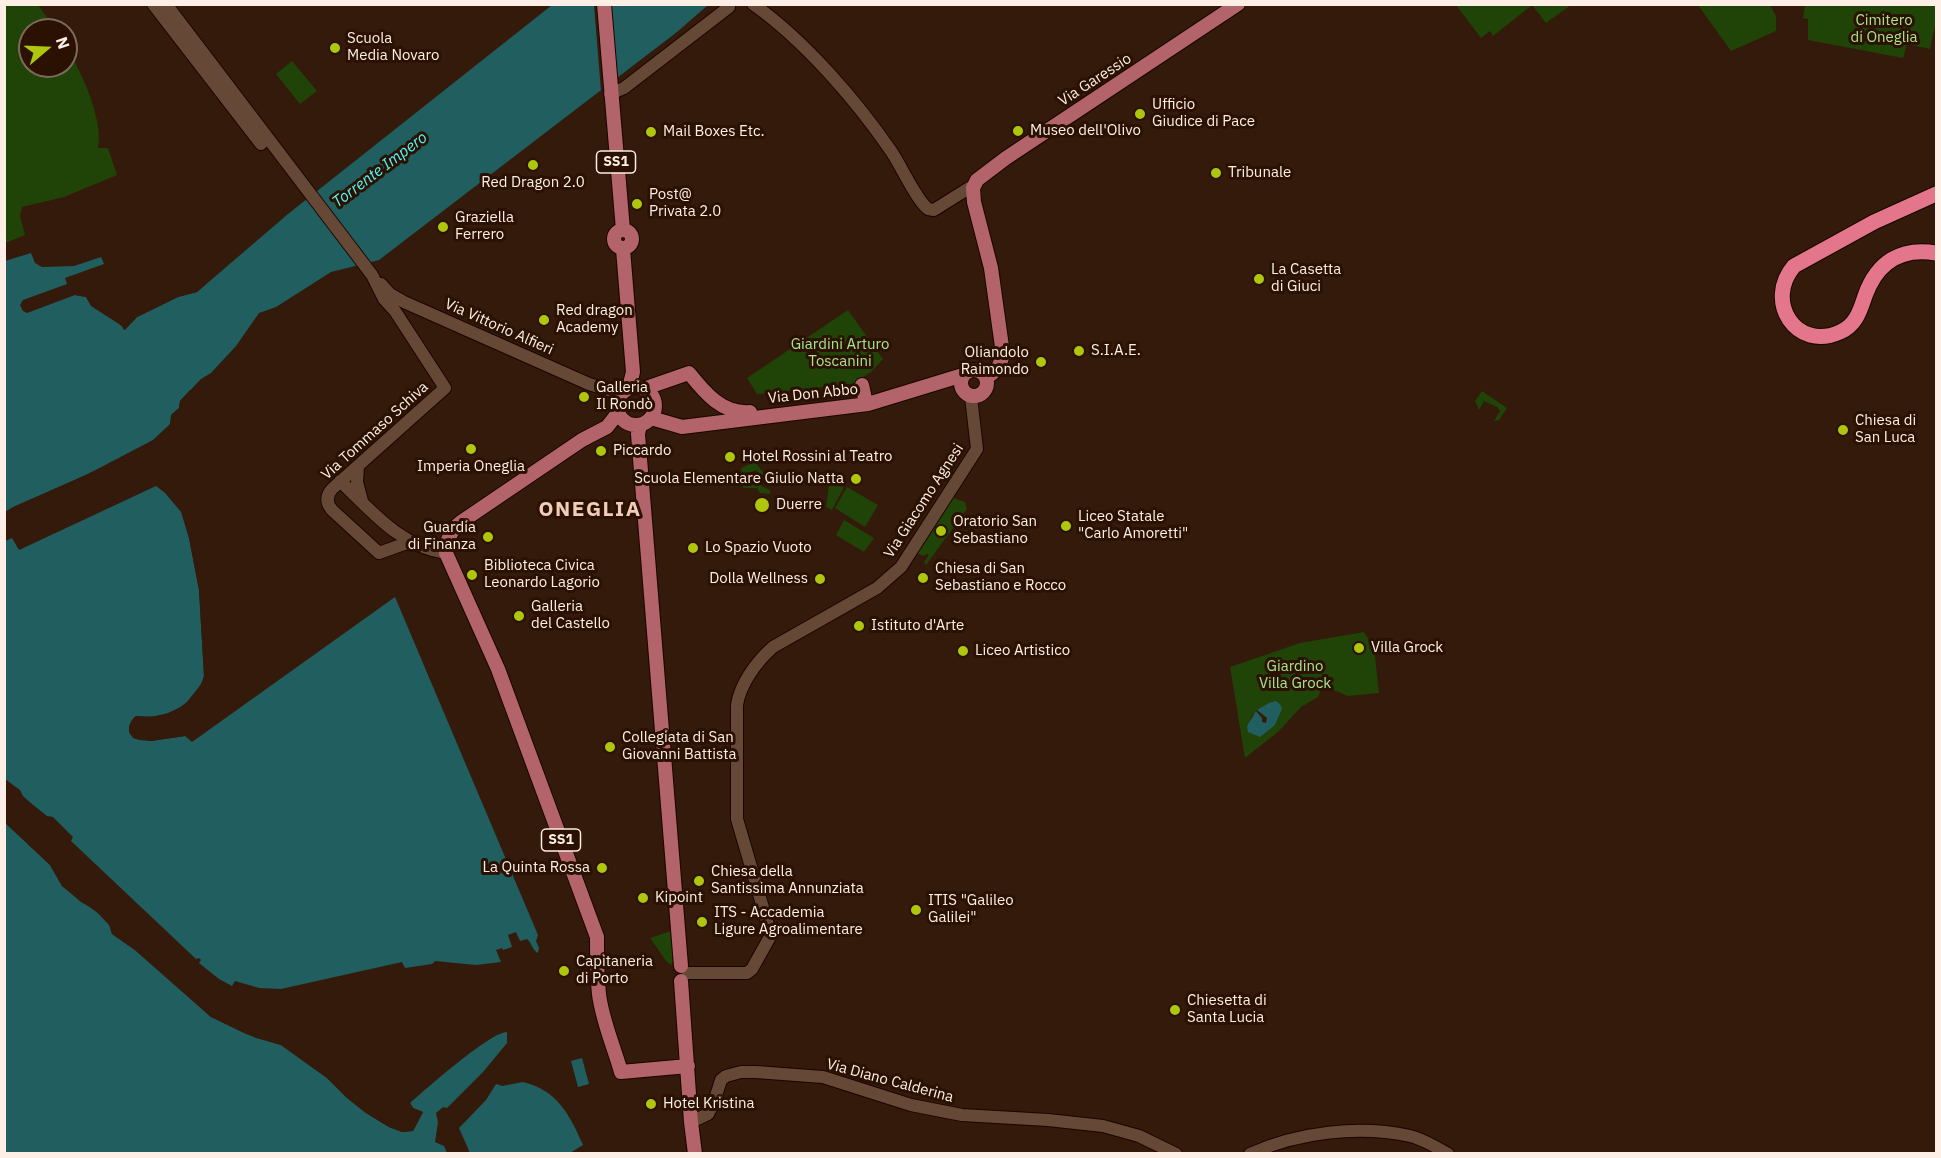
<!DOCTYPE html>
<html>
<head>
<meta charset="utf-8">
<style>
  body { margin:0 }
  #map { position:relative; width:1941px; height:1158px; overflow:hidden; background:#341a0a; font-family:"IBM Plex Sans",sans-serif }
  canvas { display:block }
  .frame { position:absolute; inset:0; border:6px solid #fdeee6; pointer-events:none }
  .north { position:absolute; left:18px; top:18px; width:60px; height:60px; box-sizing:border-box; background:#2a1102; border:2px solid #7e695d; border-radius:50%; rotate:71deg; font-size:16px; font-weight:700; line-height:24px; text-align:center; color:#fdeee6 }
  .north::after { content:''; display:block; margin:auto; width:21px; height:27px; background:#aec60b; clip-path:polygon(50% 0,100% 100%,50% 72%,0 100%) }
</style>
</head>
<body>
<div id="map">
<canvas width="1941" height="1158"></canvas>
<div class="frame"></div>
<div class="north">N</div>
</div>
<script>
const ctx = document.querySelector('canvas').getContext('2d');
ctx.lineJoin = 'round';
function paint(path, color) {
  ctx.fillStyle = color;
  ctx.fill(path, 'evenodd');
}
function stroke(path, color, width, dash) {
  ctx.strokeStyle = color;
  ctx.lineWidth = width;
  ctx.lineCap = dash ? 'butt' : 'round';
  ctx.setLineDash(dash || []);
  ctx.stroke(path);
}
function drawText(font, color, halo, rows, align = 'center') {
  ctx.font = font + ' "IBM Plex Sans",sans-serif';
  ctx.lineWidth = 6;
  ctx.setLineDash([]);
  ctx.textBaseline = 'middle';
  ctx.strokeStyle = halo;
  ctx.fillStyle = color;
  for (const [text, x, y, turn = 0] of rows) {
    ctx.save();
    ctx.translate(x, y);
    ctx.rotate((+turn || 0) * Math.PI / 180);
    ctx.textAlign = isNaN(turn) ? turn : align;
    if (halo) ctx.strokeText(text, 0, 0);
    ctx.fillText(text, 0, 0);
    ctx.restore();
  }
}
paint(new Path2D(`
  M5 4 38 5 56 30H30V66H66V46C81 71 104 120 98 148H108L117 175 64 197 22 207 20 216 25 235 5 243Z
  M1456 5H1571L1546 23 1532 5 1493 36 1490 31 1481 38Z
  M1698 5H1770L1776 16V31L1731 51Z
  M1805 5H1936V21L1930 49 1907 44 1903 58 1808 40V19L1803 18Z
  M292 61 317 91 300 104 276 74Z
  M848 310 883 359 872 371 853 384 757 394 747 378Z
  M1482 391 1507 408 1499 420 1494 421 1500 411 1497 407 1484 401 1479 410 1475 401Z
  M755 462 770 481 763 479 756 470 751 472C754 482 761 486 770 490V494L760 493 757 488H743L741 468Z
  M829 485 844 487 832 510 826 507Z
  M847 487 878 505 865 527 835 508Z
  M951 497 965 502 967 509 926 565 924 562 929 555 927 554 923 556 917 553Z
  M844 520 874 538 864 552 836 535Z
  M1364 632 1374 647 1379 693 1348 696 1323 686 1318 697 1301 707 1279 731 1245 758 1230 667 1300 643ZM1282 709 1275 725 1248 732 1251 717 1257 710Z
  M671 931 675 958 671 965 666 961 650 938Z`), '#204307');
paint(new Path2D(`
  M552 5H708L677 32 379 260 331 272 276 307 259 313 236 346 211 373 201 379 180 401 179 408 171 415C171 418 171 421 170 424 160 448 33 496 5 512V261L31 253 35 263 42 267 74 266 101 257 104 264 65 278 67 284 23 300 20 305 23 311 27 313 75 295 86 297C96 314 114 315 125 330L137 317 178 297 197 292 288 214Z
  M156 486 165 493 181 512 189 538 199 590 204 676C195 705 166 720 136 716 128 723 128 729 133 738L151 741 185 736 192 742 395 597 538 935 536 941 539 948 538 953C532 950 532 943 527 939L520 941 516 932 508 935 512 947 503 950 502 948 496 950 501 962 476 965 435 961 432 964 405 968 402 962 281 989 259 988 235 981 232 986 219 979 199 963 201 960 199 958 196 959 71 841 73 837 53 817 47 816 32 804 23 796 20 790 5 779V541L12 538 19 550Z
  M1276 701 1280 704 1282 709 1275 725 1260 737 1248 732 1247 726 1256 711 1262 718V722L1266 723 1267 718 1257 710 1269 703Z
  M4 822 50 865 62 886 103 917 110 925 112 934 135 950 211 1017 256 1038 281 1045 327 1078 347 1098 366 1113 389 1127 402 1132 413 1131 423 1112 413 1108 410 1103C425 1090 490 1032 507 1032V1043L483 1072 447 1108 443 1107 436 1113 438 1122 435 1142 444 1146 447 1153H5Z
  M582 1058 589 1084 578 1087 571 1061Z
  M523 1082C557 1090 570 1115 583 1145L570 1153H470L459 1128 486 1100 496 1084 502 1086Z`), '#205e5f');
paint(new Path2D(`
  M594 5H611L617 81 601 91Z
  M204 283 206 284 197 292 178 297 137 317 124 330 122 326 91 306 86 297 75 295 73 293 88 295 94 304 125 325 135 314 176 294 196 289Z
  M190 390V394L183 402 182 410 174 416 173 426 154 442 87 477 4 515 5 512 13 507 86 475 153 440 170 424 171 415 179 408 180 401Z
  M184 513 192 537 202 590 207 676 204 685 185 710 152 720 138 719 132 726 135 736 139 737 151 738 184 733 185 736 151 741 139 740 133 738 129 732V726L132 720 136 716 152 717 167 714 183 707 202 683 204 676 199 590 189 538 184 519Z
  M4 819 52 863 64 884 106 915 112 924 114 932 137 947 213 1015 247 1031 283 1043 328 1076 349 1096 390 1124 403 1129 411 1128 419 1113 411 1110 407 1102 410 1103 413 1108 423 1112 413 1131 402 1132 389 1127 366 1113 347 1098 327 1078 281 1045 246 1034 211 1017 135 950 112 934 109 925 95 910 81 902 62 886 50 865 5 822Z`), '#341a0a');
const secondary = new Path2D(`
  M153 4 261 144
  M166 4 372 275 384 299 395 311 445 388 332 489C326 496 326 503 332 510L379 553 404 544H412
  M753 4C804 40 856 100 891 151 902 167 915 198 928 209L934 210 969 188H973
  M610 94 624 88 729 7
  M381 284 390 294 404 302 589 384 621 394
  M358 466 357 482 362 501
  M340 481C372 511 400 547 446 553
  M688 973H747L752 969 771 935 737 819V705C740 684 757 661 773 647L877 588 901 567 977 449 971 397
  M691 1122 708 1114 714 1102 721 1080 726 1076 741 1072H756L823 1077 911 1105 962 1115 1048 1120 1103 1126 1139 1136 1176 1154
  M1250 1154C1298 1132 1359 1125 1410 1136 1423 1139 1436 1147 1448 1154`);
const primary = new Path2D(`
  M604 4 623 230
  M614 239a9 9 0 1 1 18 0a9 9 0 1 1-18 0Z
  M623 249 633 372 629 388
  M961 383a13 13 0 1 1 26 0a13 13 0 1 1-26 0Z
  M986 378C997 371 1000 366 1003 354L991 268 974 202 973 188 977 180 1006 158 1238 4
  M862 385 865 399
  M617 406a19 19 0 1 1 38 0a19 19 0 1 1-38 0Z
  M643 389 689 373C705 393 722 414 750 412
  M618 413 607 427 582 440 461 522C452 529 445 542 446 553L498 669 597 937C597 956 597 975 599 994 602 1020 614 1047 621 1072L688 1066
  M651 418 682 427 868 404 963 375
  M640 425 638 434 681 966
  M681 981 691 1122 695 1154`);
const highway = new Path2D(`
  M1936 194 1874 222 1794 266C1764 301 1796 352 1840 332 1856 325 1860 311 1865 296 1877 262 1901 247 1936 253`);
stroke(secondary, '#1b0400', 14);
stroke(primary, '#1b0400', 16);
stroke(highway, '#1b0400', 17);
stroke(secondary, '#664837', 12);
stroke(primary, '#b2646a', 14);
stroke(highway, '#e4768c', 15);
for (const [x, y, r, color] of [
  [335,48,6,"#aec60b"],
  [1140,114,6,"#aec60b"],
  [1018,131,6,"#aec60b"],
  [651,132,6,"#aec60b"],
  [533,165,6,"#aec60b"],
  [1216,173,6,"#aec60b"],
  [637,204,6,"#aec60b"],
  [443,227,6,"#aec60b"],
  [1259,279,6,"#aec60b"],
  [544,320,6,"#aec60b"],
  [1079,351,6,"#aec60b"],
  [1041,362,6,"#aec60b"],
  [584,397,6,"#aec60b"],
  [1843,430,6,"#aec60b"],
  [471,449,6,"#aec60b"],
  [601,451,6,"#aec60b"],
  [730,457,6,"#aec60b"],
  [856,479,6,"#aec60b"],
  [762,505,8,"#aec60b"],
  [1066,526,6,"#aec60b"],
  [941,531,6,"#aec60b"],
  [488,537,6,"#aec60b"],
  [693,548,6,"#aec60b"],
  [472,575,6,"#aec60b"],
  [923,578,6,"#aec60b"],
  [820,579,6,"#aec60b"],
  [519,616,6,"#aec60b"],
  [859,626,6,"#aec60b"],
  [1359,648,6,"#aec60b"],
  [963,651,6,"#aec60b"],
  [610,747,6,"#aec60b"],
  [602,868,6,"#aec60b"],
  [699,881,6,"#aec60b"],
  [643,898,6,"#aec60b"],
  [916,910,6,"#aec60b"],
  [702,922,6,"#aec60b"],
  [564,971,6,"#aec60b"],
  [1175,1010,6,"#aec60b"],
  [651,1104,6,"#aec60b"]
]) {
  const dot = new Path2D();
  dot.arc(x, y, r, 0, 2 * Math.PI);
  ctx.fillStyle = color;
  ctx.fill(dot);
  stroke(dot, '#2a1102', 2);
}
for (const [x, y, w] of [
  [616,162,39],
  [561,840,39]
]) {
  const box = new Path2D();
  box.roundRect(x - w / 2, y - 11, w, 22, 4.5);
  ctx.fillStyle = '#2a1102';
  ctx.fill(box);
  stroke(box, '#fdeee6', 1.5);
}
drawText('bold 14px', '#fdeee6', null, [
  ["SS1",616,162],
  ["SS1",561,840]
]);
drawText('15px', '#a8e48a', '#2a1102', [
  ["Cimitero",1884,21],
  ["di Oneglia",1884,38],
  ["Giardini Arturo",840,345],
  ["Toscanini",840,362],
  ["Giardino",1295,667],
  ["Villa Grock",1295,684]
]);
drawText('15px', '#fdeee6', '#2a1102', [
  ["Scuola",347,39],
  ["Media Novaro",347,56],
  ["Ufficio",1152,105],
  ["Giudice di Pace",1152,122],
  ["Museo dell'Olivo",1030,131],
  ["Mail Boxes Etc.",663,132],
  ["Tribunale",1228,173],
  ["Red Dragon 2.0",533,183,"center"],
  ["Post@",649,195],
  ["Privata 2.0",649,212],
  ["Graziella",455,218],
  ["Ferrero",455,235],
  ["La Casetta",1271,270],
  ["di Giuci",1271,287],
  ["Red dragon",556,311],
  ["Academy",556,328],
  ["S.I.A.E.",1091,351],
  ["Oliandolo",1029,353,"right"],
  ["Raimondo",1029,370,"right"],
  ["Galleria",596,388],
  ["Il Rondò",596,405],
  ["Chiesa di",1855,421],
  ["San Luca",1855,438],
  ["Piccardo",613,451],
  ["Hotel Rossini al Teatro",742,457],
  ["Imperia Oneglia",471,467,"center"],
  ["Scuola Elementare Giulio Natta",844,479,"right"],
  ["Duerre",776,505],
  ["Liceo Statale",1078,517],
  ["\"Carlo Amoretti\"",1078,534],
  ["Oratorio San",953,522],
  ["Sebastiano",953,539],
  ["Guardia",476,528,"right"],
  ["di Finanza",476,545,"right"],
  ["Lo Spazio Vuoto",705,548],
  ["Biblioteca Civica",484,566],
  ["Leonardo Lagorio",484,583],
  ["Chiesa di San",935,569],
  ["Sebastiano e Rocco",935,586],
  ["Dolla Wellness",808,579,"right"],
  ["Galleria",531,607],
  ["del Castello",531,624],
  ["Istituto d'Arte",871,626],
  ["Villa Grock",1371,648],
  ["Liceo Artistico",975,651],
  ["Collegiata di San",622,738],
  ["Giovanni Battista",622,755],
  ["La Quinta Rossa",590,868,"right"],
  ["Chiesa della",711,872],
  ["Santissima Annunziata",711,889],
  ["Kipoint",655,898],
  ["ITIS \"Galileo",928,901],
  ["Galilei\"",928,918],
  ["ITS - Accademia",714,913],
  ["Ligure Agroalimentare",714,930],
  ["Capitaneria",576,962],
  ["di Porto",576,979],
  ["Chiesetta di",1187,1001],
  ["Santa Lucia",1187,1018],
  ["Hotel Kristina",663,1104]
], 'left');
drawText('15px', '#fdeee6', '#2a1102', [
  ["Via Garessio",1095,80,-33],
  ["Via Vittorio Alfieri",499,327,24],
  ["Via Don Abbo",813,394,-6],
  ["Via Tommaso Schiva",375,431,-42],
  ["Via Giacomo Agnesi",924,501,-57],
  ["Via Diano Calderina",890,1081,15]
]);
drawText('italic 16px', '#51f8fa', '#2a1102', [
  ["Torrente Impero",380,170,-37]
]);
ctx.letterSpacing = '1.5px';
drawText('bold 21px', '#f1cdb8', '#2a1102', [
  ["ONEGLIA",590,510]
]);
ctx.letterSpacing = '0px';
</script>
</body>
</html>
